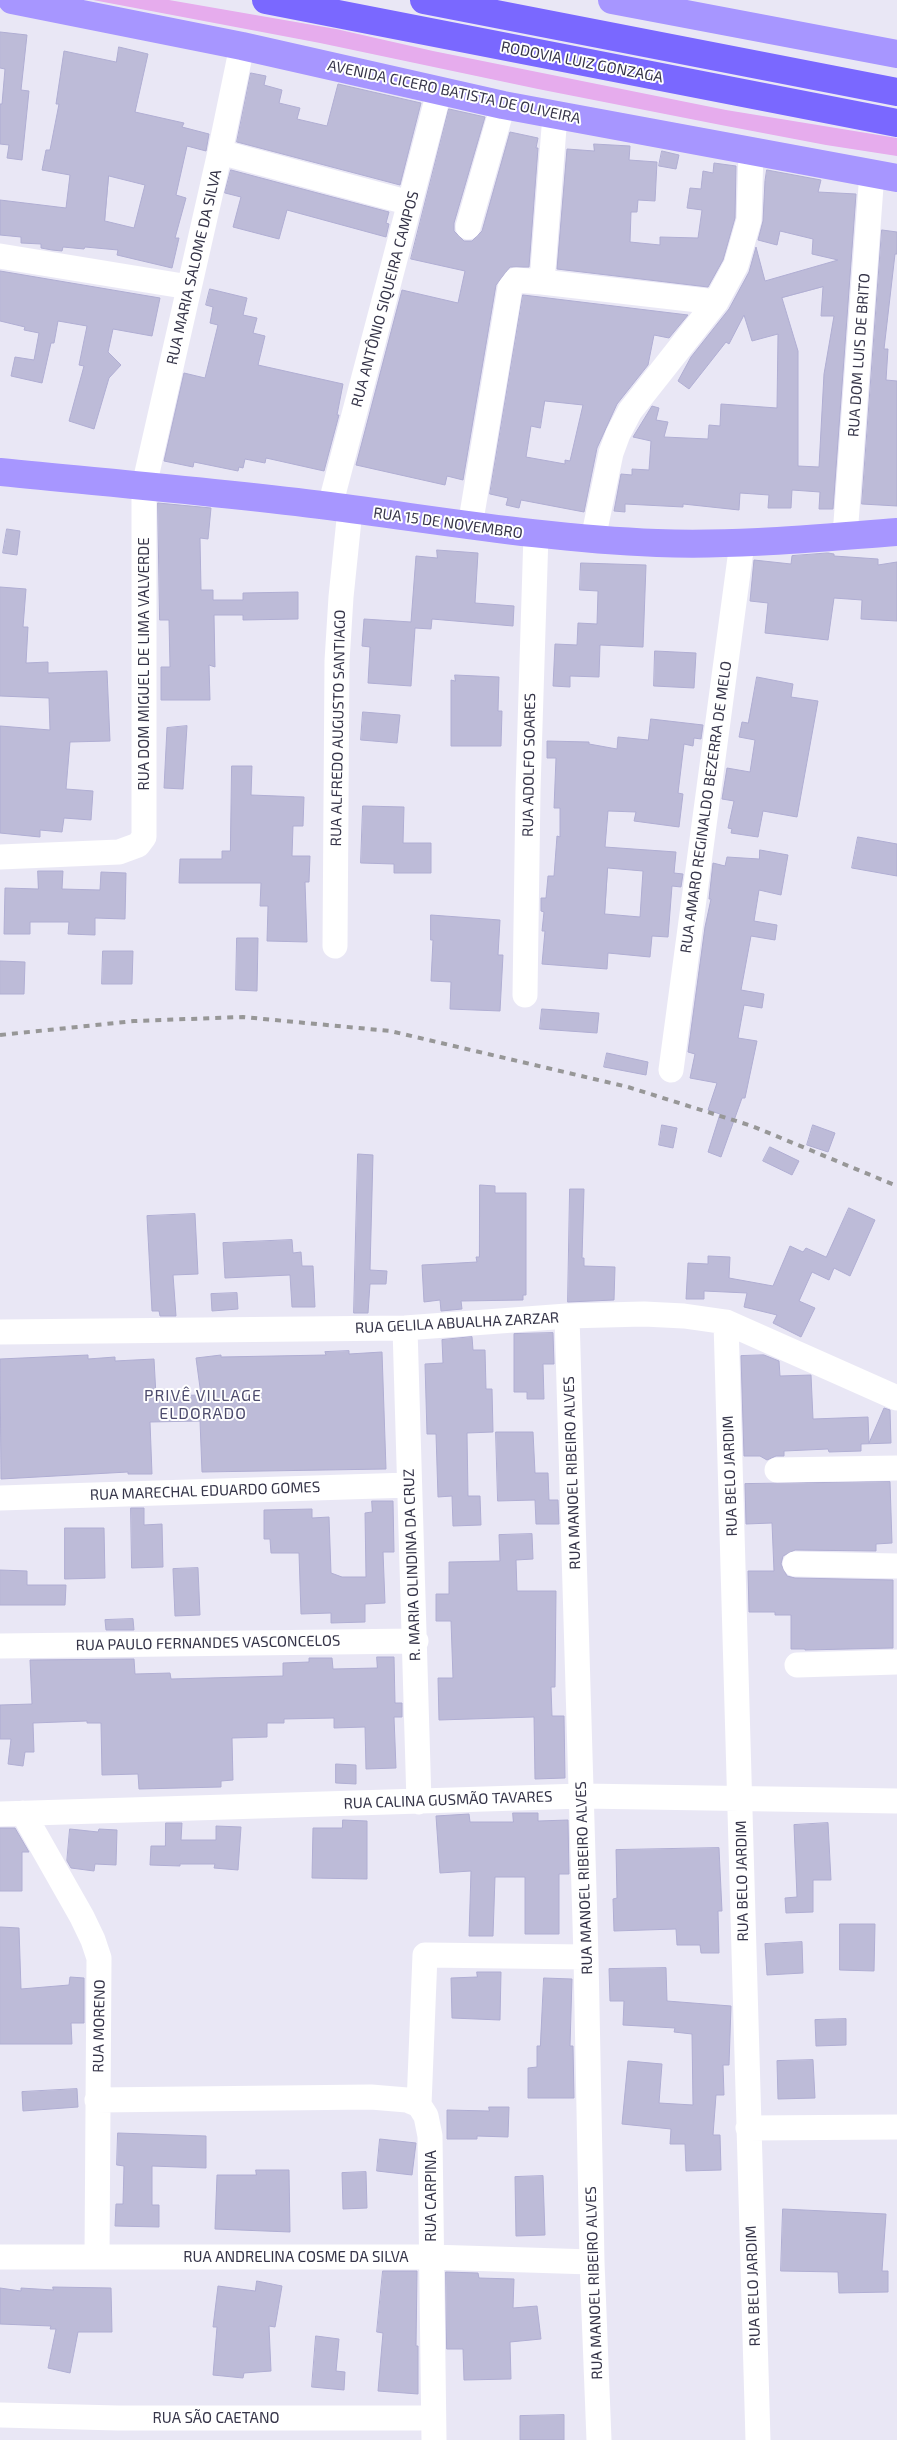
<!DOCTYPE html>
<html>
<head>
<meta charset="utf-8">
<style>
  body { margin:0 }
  canvas { display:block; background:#e9e7f5 }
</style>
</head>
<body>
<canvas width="897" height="2440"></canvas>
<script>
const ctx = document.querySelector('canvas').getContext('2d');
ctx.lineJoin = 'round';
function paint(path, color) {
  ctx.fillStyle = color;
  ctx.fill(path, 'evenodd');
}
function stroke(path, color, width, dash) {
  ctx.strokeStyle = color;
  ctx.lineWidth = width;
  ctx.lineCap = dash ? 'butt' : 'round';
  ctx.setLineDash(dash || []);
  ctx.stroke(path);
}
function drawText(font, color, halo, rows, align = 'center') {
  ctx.font = font + ' "Exo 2",sans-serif';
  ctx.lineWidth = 4;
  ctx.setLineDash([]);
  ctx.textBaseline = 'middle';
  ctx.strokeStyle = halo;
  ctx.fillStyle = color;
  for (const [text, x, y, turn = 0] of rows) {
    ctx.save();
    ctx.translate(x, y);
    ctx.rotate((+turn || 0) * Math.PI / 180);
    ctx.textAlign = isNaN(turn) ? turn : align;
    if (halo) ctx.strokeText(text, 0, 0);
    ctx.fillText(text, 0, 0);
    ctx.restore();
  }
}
paint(new Path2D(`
  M93 0H169L336 29 433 51 726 110 897 138V156L826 145 721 125 538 89 320 43Z`), '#e6aced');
const building = new Path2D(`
  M0 32 27 35 21 90 29 91 22 160 7 158 9 145 0 144V104H2L5 69 0 68Z
  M119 47 148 54 135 112 184 123 182 127 209 134 206 151 187 146 176 195 186 198 175 238H179L172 268 117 255 118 250 85 247 84 249 63 247 62 251 52 250 41 248V244L21 243V237L0 235V200L66 208 70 175 42 170 46 150H50L59 104H56L64 51 116 62ZM109 176 145 185 134 228 105 221Z
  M251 73 266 76 264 85 282 90 279 103 300 108 297 119 327 126 338 84 421 103 400 185 237 142Z
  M449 109 485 117 454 223V231L464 241H472L482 231 510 132 538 138 536 148H538L529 267H510L496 285 463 480 447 476 445 485 356 465 402 290 458 303 465 271 411 259Z
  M594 144 630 146 629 160 657 162 655 201 638 200 637 212H631L630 242 660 245V237L698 238 702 210 687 208 690 188 701 189 703 171 713 173 714 163 736 166 735 218 723 260 708 287 557 269 567 149 594 151Z
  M662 151 679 155 676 169 659 166Z
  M231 170 389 212 386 223 389 224 386 237 287 210 279 239 233 227 241 197 225 193Z
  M767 170 821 180 818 192 856 194 833 509H819L820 492 792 490 791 508H768L769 495 740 493 739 510 683 504V507L625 504V512L614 511 621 474 632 475V469L649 470 651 441 633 437 652 406 659 408 656 420 668 422 664 437 708 439 709 425 720 426 721 404 777 408 778 334 752 341 744 315 729 344 726 342 689 389 678 381 691 357 729 309 749 272 756 247 765 281 838 260 812 254 813 239 780 231 777 245 758 240 763 221 765 181ZM823 287 821 316H834L824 374 819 467 798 466V351L782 298Z
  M882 230 897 232V254H895L884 349H888L886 380 897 381V506L862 504Z
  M0 271 160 298 152 336 113 329 108 352 121 365 109 378 94 429 69 421 84 366 79 365 87 326 58 321 54 343H51L42 383 11 376 15 357 34 360 39 333 24 330 25 327 0 321Z
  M210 289 247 298 243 315 257 318 253 333 265 336 258 365 343 384 337 415H339L324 471 266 458 265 463 245 459 243 468 239 467 238 471 194 462 193 467 164 461 184 373 205 378 218 325 210 323 213 307 206 305Z
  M523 295 688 315 669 338 654 335 648 365 617 404 597 448 584 512 521 500 519 508 506 505 508 498 490 494ZM545 401 583 405 570 461 565 460V464L526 457 531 426 540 428Z
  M158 503 211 508 208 539 200 538 201 590H213V600H243V593L298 592V619L243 620V615H214L215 667 209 665 210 700H161V667H170L169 620H160Z
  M7 529 20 531 17 555 3 553Z
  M437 550 478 553 475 603 514 606 513 626 432 619 431 629 415 628 411 686 368 683 370 647 362 646 364 619 411 622 416 556 437 558Z
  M828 553 834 554V556L878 559V565L897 562V621L861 619 862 600 834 598 828 640 765 633 768 603 750 601 754 560 791 564 792 556Z
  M581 563 646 565 643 647 600 645 599 677 570 676V687L553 686 555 644 577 645 578 623 597 624 598 591 580 590Z
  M0 587 26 589 23 627H28L26 663 48 662V673L107 671 110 741 70 742 66 789 93 791 91 820 64 818 62 832 40 830V837L0 833V726L50 730 49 698 0 696Z
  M655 651 696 653 694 688 654 686Z
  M455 675 499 677 498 711H502L501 746H451V680L455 681Z
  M757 677 793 684 791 697 818 701 797 817 763 811 758 837 731 833 732 829 728 828 734 801 722 799 727 768 750 772 755 740 739 737 742 722 748 723Z
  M363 712 400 715 397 743 361 740Z
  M651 719 703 725 701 739 694 738 693 746 684 744 678 793 683 794 679 827 634 821 636 812 608 811 605 847 676 852 674 873 683 874 681 887 672 886 668 937 652 936 650 957 608 953 607 969 542 964 545 931H542L544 912 541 911V898H546L548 876H554L557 836 560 837V808H554L556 758H547V741L589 742V744L617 749 618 737 648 740ZM608 868 643 871 640 917 605 914Z
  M187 726 183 789 164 788 167 728Z
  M232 766H252L251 795 304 797 303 826H293L292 856H310L309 882H305L307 942 267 941 268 906H260L261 883H179L180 859H222V851H230Z
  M363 806 404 807 403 843H431V873H394V864L361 863Z
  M858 837 897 844V876L852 868Z
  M760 850 788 855 781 895 759 890 754 921 777 925 775 940 751 936 741 990 764 994 762 1008 744 1005 738 1038 757 1041 745 1098H742L721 1157 708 1152 720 1114 708 1110 717 1083 690 1078 695 1054 688 1052 705 927 711 899H709L713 863 725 866 727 857 759 859Z
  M38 871H63L62 889 100 890 101 872 126 873 125 919 95 918V935L68 934 69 922H30V934H4L5 888 38 889Z
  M431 915 500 920 498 955H503L500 1011 450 1009 451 982 431 981 433 940H431Z
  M237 938H258L257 991 236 990Z
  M103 951H133L132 984H102Z
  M0 961 25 962 24 994H0Z
  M542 1009 599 1013 597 1033 540 1029Z
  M607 1053 648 1062 646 1075 604 1067Z
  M662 1125 677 1128 673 1148 659 1145Z
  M813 1125 835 1133 828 1152 807 1145Z
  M770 1147 799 1161 792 1175 763 1161Z
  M358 1154 373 1155 370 1270 387 1271 386 1284H370L368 1313H354Z
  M480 1185 495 1186V1193H526V1295H523V1300L461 1301 462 1309 441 1311 440 1300 424 1302 422 1265 477 1262 476 1257H479Z
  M570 1189H584L582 1258H584V1266L615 1267 614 1300 568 1302Z
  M849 1208 875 1220 850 1276 834 1268 829 1280 812 1272 799 1301 815 1308 801 1337 773 1323 777 1315 744 1307 747 1293 704 1291V1299H686L688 1263 708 1264V1256L730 1257 729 1278 773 1286 790 1246 803 1252 806 1248 826 1257Z
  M195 1214 198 1274 173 1275 176 1316H160L159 1311H152L147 1216Z
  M292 1240 293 1253 301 1252 302 1266H313L315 1307H292L290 1275 225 1278 223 1243Z
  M237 1293 238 1309 212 1311 211 1294Z
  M553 1333 554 1364H543L544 1399H527V1392H514V1334Z
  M472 1337 473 1350H485L486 1389H492L493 1432 467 1433 468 1496H480L481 1525 453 1526 452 1496 438 1497 436 1434H427L425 1364 443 1363 442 1340Z
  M349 1351V1354L382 1352 386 1469 202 1472 200 1421 150 1422 152 1474H128V1472L1 1479 0 1359 88 1355V1359L115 1357V1361L154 1359 156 1396 201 1395 196 1358 221 1355V1357L326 1355 325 1352Z
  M764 1355 779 1361 780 1376 811 1375 813 1419 868 1417 869 1443 884 1408 890 1410 891 1443 861 1444V1451L829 1452 828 1449 784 1451V1456H776L767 1460 760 1456H744L741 1356Z
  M496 1432H533L535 1473H548L549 1500H558L559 1524H536L535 1500 498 1501Z
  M890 1482 892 1543 876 1544V1551L795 1550 783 1556 781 1564 787 1576 795 1578 893 1580V1648L805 1650V1649H791V1615H775V1612H749L748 1571H774L772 1523 746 1524 745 1484Z
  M372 1501H393L394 1552H383L385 1603 365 1604V1622L331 1623V1613L301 1614 299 1553H271L270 1539H264V1510L312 1509V1518L329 1517 331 1573 342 1577H366L365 1513 372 1512Z
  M131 1508H144V1525L162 1524 163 1567 132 1568Z
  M65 1528H104L105 1578 65 1579Z
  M532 1534 533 1559 516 1560 517 1591H556L555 1687H551L552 1716H564L565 1778 535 1779 534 1717 439 1720 438 1678H453L451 1621H436V1594H449V1562L500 1561 499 1535Z
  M198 1568 200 1615 175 1616 173 1569Z
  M0 1570 27 1571V1585H66L65 1605H0Z
  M133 1619 134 1630H106L105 1620Z
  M377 1657H394L395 1703H402V1717H394L396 1768 366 1769 365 1727 334 1728V1718L284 1719V1723H267V1737L232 1738 233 1780 221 1781V1787L139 1789 138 1774 102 1775 101 1723H87V1721L33 1723 34 1752H25L23 1766 8 1764 11 1739H0V1705L32 1704 30 1660 134 1659 135 1674 170 1673 171 1679 283 1676V1663L309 1662V1658H332L333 1669 377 1668Z
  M336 1764 356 1765V1784L336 1783Z
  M513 1813H538V1821L568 1820 569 1874H559V1934H525V1877H495L493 1936H469L471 1871 440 1873 436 1816 469 1814 470 1822H513Z
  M343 1820 367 1821V1879L312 1878 313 1828H342Z
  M166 1823H182L181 1840H216V1826L241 1827 238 1870 214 1868 215 1864H180V1866L150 1865 151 1846H165Z
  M828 1823 831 1880H813V1912L786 1913 785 1898 797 1897 794 1825Z
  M0 1828H15L29 1852H22V1891H0Z
  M70 1829 98 1832 99 1829 117 1830 116 1865 95 1864 94 1871 71 1868 67 1861Z
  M719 1848 722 1911H718L719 1953H701L700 1945H677L676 1929 614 1931 613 1899 617 1898 616 1850Z
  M840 1924H875L874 1971 840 1970Z
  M0 1927 19 1928 21 1989 69 1985 70 1977 84 1978V2023H71L72 2044H0Z
  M802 1942 803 1973 767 1975 765 1944Z
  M666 1968 667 2001 731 2006 729 2065H723L724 2095H716L713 2135H720L721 2170 686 2171 685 2144H670L671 2129 622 2124 628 2061 662 2064 659 2103 693 2105 692 2034 674 2032 675 2028 623 2025 624 2001H610L609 1969Z
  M477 1972H501L500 2020 452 2018 451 1978 477 1977Z
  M544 1978 572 1979 570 2046H573L574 2098H528V2068L537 2067V2046H540Z
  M846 2019V2045L816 2046 815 2020Z
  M813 2060 815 2098 778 2099 777 2061Z
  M77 2089 78 2107 23 2111 22 2092Z
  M489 2107H509L508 2137 477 2136V2139H447V2110L489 2111Z
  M118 2133 206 2136V2168L152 2166V2205H159V2227L115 2226 116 2204H123L124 2166 117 2165Z
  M380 2139 416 2143 412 2175 377 2171Z
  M256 2170H289L290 2232 215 2229 217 2175H256Z
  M366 2172 367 2208 343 2209 342 2173Z
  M543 2176 545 2235 516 2236 515 2177Z
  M783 2209 886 2214 882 2271H888V2292L839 2293 838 2272 781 2271Z
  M383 2271H417L416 2346H418V2394L378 2391 383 2333 377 2332Z
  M446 2272 478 2273 479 2278 514 2279 513 2308 537 2306 541 2339 510 2342 511 2379 464 2380 463 2349H447Z
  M257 2281 282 2286 275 2327 269 2326 271 2371 244 2373 243 2378 213 2375 217 2327H213L218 2286 255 2291Z
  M53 2287 111 2288 112 2332H78L70 2373 48 2368 56 2329H50L51 2326 0 2324V2288L21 2291V2288L53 2290Z
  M316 2336 339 2339 336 2371 345 2372 344 2390 312 2387Z
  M564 2415V2440H520V2416Z`);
paint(building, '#bdbbd8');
stroke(building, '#b0aed3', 1);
stroke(new Path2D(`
  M220 152 410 203
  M468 227 503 105
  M0 256 189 287
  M542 282 716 302
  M330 506 439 92
  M470 526 510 288 516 280 542 282 555 115
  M845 536 872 173
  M593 539 611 453 618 434 630 411 716 302 736 265 749 220 751 152
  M0 857 119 852 138 845 144 837V486L220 152 242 46
  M335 946 337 661 341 597 350 510
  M525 995 528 790 536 534
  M671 1070 742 543
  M567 1316 586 1957 592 2262 599 2440
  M726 1322 758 2440
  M405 1328 419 1802
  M0 1332 405 1328 567 1316 644 1314 684 1316 726 1322 897 1398
  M777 1470 897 1468
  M0 1498 409 1485
  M795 1564 897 1566
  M0 1646 416 1641
  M797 1665 897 1662
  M23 1813 82 1917 93 1940 99 1958 97 2257
  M0 1814 582 1796 897 1801
  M97 2100 371 2097 407 2100 419 2105
  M748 2128 897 2127
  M0 2257H431L592 2262
  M0 2415 118 2418H432
  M434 2440 430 2136 426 2116 419 2105 425 1955 586 1957`), '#fff', 25);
stroke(new Path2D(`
  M12 0 242 46 503 105 897 178
  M612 0 897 54
  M0 472C110 483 220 492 329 506 438 520 547 539 657 543 737 546 817 538 897 532`), '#a796ff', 28);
stroke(new Path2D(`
  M266 0 897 123
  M424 0 897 92`), '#7a68ff', 28);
stroke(new Path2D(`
  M0 1035 134 1021 243 1017 390 1031 628 1087 752 1126 897 1186`), '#979797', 4, [6, 6]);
drawText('15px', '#363549', '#fff', [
  ["RODOVIA LUIZ GONZAGA",582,62,11],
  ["AVENIDA CICERO BATISTA DE OLIVEIRA",454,92,12],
  ["RUA MARIA SALOME DA SILVA",194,267,-77],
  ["RUA ANTÔNIO SIQUEIRA CAMPOS",385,299,-75],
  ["RUA DOM LUIS DE BRITO",859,355,-86],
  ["RUA 15 DE NOVEMBRO",448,523,8],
  ["RUA DOM MIGUEL DE LIMA VALVERDE",144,664,-90],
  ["RUA ALFREDO AUGUSTO SANTIAGO",338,728,-89],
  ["RUA ADOLFO SOARES",529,765,-89],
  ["RUA AMARO REGINALDO BEZERRA DE MELO",706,807,-82],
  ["RUA GELILA ABUALHA ZARZAR",457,1323,-3],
  ["RUA MANOEL RIBEIRO ALVES",572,1473,-92],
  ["RUA BELO JARDIM",730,1476,-92],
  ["RUA MARECHAL EDUARDO GOMES",205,1491,-2],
  ["R. MARIA OLINDINA DA CRUZ",412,1565,-92],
  ["RUA PAULO FERNANDES VASCONCELOS",208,1643,-1],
  ["RUA CALINA GUSMÃO TAVARES",448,1800,-2],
  ["RUA MANOEL RIBEIRO ALVES",584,1878,-92],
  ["RUA BELO JARDIM",742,1881,-91],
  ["RUA MORENO",99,2026,-89],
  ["RUA CARPINA",431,2196,-90],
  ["RUA ANDRELINA COSME DA SILVA",296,2257],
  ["RUA MANOEL RIBEIRO ALVES",594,2283,-92],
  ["RUA BELO JARDIM",753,2286,-92],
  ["RUA SÃO CAETANO",216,2418]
]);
ctx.letterSpacing = '1px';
drawText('16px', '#4d4b6d', '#fff', [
  ["PRIVÊ VILLAGE",203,1396],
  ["ELDORADO",203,1414]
]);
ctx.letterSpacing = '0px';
</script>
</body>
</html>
